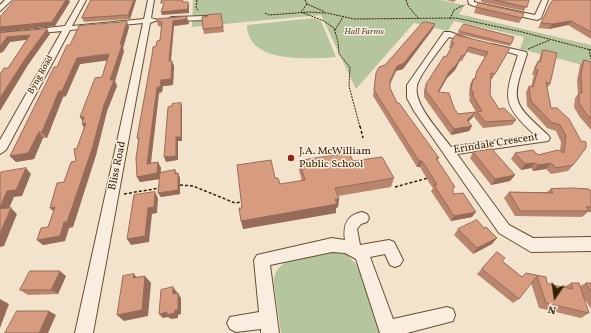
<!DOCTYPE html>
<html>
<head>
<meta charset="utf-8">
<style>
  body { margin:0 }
  #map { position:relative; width:591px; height:333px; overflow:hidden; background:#f4e3cc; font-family:Vollkorn,serif }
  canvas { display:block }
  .north { position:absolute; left:535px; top:277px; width:40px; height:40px; -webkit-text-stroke:3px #f8edde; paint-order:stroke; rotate:193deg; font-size:11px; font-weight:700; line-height:16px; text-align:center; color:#331f01 }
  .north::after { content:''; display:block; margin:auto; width:14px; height:18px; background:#331f01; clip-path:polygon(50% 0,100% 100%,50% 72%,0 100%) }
</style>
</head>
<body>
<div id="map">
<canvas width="591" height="333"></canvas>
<div class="north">N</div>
</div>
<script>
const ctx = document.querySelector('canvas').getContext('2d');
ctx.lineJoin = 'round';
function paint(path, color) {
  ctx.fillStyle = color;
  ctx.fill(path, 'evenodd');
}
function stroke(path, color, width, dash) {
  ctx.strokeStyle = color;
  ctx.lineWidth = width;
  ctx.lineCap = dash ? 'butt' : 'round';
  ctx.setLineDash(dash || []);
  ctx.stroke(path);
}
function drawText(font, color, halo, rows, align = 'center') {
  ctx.font = font + ' Vollkorn,serif';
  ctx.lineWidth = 3;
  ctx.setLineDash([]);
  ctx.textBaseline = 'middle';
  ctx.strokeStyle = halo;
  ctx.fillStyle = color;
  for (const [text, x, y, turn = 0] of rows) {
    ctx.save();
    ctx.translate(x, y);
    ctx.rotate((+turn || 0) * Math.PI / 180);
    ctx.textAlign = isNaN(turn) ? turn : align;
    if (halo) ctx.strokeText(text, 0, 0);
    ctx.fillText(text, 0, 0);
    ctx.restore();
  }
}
paint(new Path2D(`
  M193 0H441L463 5 468 3 469 4 465 5 459 14 591 45V67L520 49 524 37 454 21 448 31 414 23 356 89 321 15 192 27Z
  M314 18 321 21 336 57C310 59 247 64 247 25Z
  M331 251 346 254 358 266 382 333H281L274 284C272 256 310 256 331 251Z`), '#b5c59d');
const minor = new Path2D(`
  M5 0H12L0 11V5Z
  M80 0H86L72 26 144 19 148 0H154L151 18 158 20 150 23 93 333H75L143 23 70 30 6 150 0 154V140L62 31 0 37V33L65 26Z
  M468 0H474V2L478 3 535 15 542 0H548L541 18 537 20 474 6 469 4Z
  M206 16H209V20L172 21 168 19 172 17Z
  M444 32H450L475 41 471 43 449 37C442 46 418 77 417 86 413 104 440 132 451 147L535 135C501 104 504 97 518 55L488 46 492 44 526 52 527 54C511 102 511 101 548 135L550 138 548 141 457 154 509 225 533 238 591 237V251L531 252 499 233 414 111 407 98V85Z
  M362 212 367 214 369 218 367 222 361 224 357 229 360 245 389 240 394 242 403 260 400 265 395 267 390 265 385 254 370 257 393 319 447 307 453 309 455 315 453 321 407 333H380L356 259 345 253 332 252 270 265 279 333H261V329L236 332 230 329 227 323 230 317 259 312 254 260 257 255 332 238 345 240C343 226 346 215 362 212Z`);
stroke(minor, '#635034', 2);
stroke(new Path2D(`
  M197 0 196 8 199 11
  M305 0 307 4 325 12
  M406 0 408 6 419 19
  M307 4 301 12 324 21 334 28 338 42 339 54 350 67 349 86 360 127
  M265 13 269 15 309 12 327 13 354 19 456 18 522 32 591 50
  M450 19 454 10 464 5
  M335 30 343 17
  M528 49 550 40
  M589 49 591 59`), '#331f01', 1, [2, 1]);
stroke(new Path2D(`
  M360 126 363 138
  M180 185 193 186 235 203 242 202
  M395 187 428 178
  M124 194 160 188`), '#331f01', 1.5, [3, 2]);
paint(minor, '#f8edde');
paint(new Path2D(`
  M91 0H136L130 19 84 22 82 18Z
  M446 0H456L454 2Z
  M481 0H529L524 11 481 2Z
  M553 0H591V39L568 25 549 29 538 28 549 7Z
  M476 7 522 18 519 23 474 13Z
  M221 14 224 32 204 34 203 29 208 16Z
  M157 21 189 22V24L174 26 171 61 174 66 173 85 163 86 162 92 159 93 151 163 158 162 161 168 160 173 175 170 177 173 180 178V194L161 197 158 193 160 179 140 182 137 177 138 140 137 138 156 46 160 40 162 27 158 26Z
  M435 24 433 29 403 69 396 71 390 84V88L397 103 439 158 437 161 453 191V194L472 217 451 221 431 191 433 188 430 184 420 167H417L373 96 376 73Z
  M129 27 123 48 124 51 115 81 117 86 107 111 96 155 73 227 69 228 65 241 43 245 37 240 48 227 64 182 76 161 77 148 84 128 83 121 80 117 102 77 107 60 80 64 66 96 63 97 47 138H43L34 159 16 162 10 156 57 67 70 45Z
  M459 31 511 44 510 46 458 34Z
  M451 42 510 48 492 79H491L490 95 499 109 516 120 512 125 483 128 474 117 476 112 469 100 470 98 469 95 470 84 473 79H474L477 71 485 57 467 52 462 61H460L455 70 447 78 439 92 454 108 458 114 476 112 473 117 468 122 472 126 469 131 451 135 424 97V90L426 84 446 57 451 48H449Z
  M543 50 550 84 547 88 551 108 569 119 573 165 568 171 551 174 546 169 533 171 531 168 521 170 511 159 515 153 538 155 560 151 561 142 556 131 547 128 527 106 526 92 529 86 531 87 534 75H532L535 66 538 61H539L540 56Z
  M584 60 591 62V130L579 116 574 107 575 98 578 94 577 81 580 65Z
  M473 152 515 175 510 181 491 185 470 158Z
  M299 161H353L394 178 391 187 338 196 339 199 338 207 336 208V213L243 229 242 208 275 178 280 184 302 181 299 170Z
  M551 189 591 191V212H588L582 217 515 216 504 198 509 192H547Z
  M484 228 497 238 492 244 473 254 454 235 458 229Z
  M497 252 502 261 521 277 526 273 546 277 547 283 552 285 564 287 571 283 580 286 586 283H591V309L584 298 589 313 581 318 539 308 531 283 519 299 513 303 477 274Z
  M66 276 58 294 28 295 20 290Z`), '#b9856d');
paint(new Path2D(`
  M66 0H69L70 2 55 26 0 32V27Z
  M134 0H136L130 19 128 15Z
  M188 2 189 5V13L162 15 161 12Z
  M187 17 189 24 174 26 170 67 169 61 173 21Z
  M571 21 568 25 549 29 552 24Z
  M127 22 129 27 123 48 124 51 115 81 117 86 107 111 96 155 73 227 69 228 65 241 43 245 37 240 64 222 110 80Z
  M435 24 433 29 403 69 396 71 389 86 390 81 397 66Z
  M47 29 50 34 28 65 0 111V98L25 59Z
  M30 35 33 39 10 42 3 52 0 53V46L7 37Z
  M109 54 111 60 80 64 66 96 63 97 47 138 42 132 59 91 77 58Z
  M462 55 455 70 447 78 436 97 438 92 449 72Z
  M172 61 174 66 173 85 163 86 162 92 159 93 150 169 147 164 157 87Z
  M181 103 182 107V141H178V160L166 162 164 157 176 137Z
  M476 112 473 117 464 126 467 120Z
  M80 117H84V123Z
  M86 123 85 130 82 124Z
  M472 126 469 131 451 135 454 129Z
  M39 132 43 138 34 159 16 162 10 156Z
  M419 161H422L420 167H417Z
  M158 162 161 168 160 179 140 182 137 177Z
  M535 163 531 168 521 170 525 164Z
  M551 163 546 169 533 171 538 165Z
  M26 168 31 174 22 196 14 197 6 215 0 211V207L7 191Z
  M178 173 180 178V194L161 197 158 193Z
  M515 175 510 181 491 185 495 179Z
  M155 192 158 198 157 213 152 214 149 242 131 245 127 239 148 208Z
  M339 199 338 207 336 208V213L243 229 241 221Z
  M55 207V213L50 208Z
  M11 208 17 214 4 246 0 247V233Z
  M476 212 472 217 451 221 454 216Z
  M497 238 492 244 473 254 477 248Z
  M60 271 66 276 58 294 51 290Z
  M134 274 140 281 133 278Z
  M145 276 151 283 148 316 124 321 117 315Z
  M173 287 177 292 176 299 173 294Z
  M178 293 181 298V314L178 315V318L171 319 168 317 163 318 159 314 175 310Z
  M0 299 9 304 0 328Z
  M49 311 56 315 48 333H39Z`), '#966c59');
const building = new Path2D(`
  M15 0H66L52 22 0 27V17Z
  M91 0H134L128 15 82 18Z
  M162 0H183L182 2H188V9L161 12 164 3H161Z
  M495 0H529L527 7Z
  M554 0H591V32L571 21 552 24 541 23 551 2Z
  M479 3 524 13 522 18 476 7Z
  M221 14 223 27 203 29 202 17 208 16 207 15Z
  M187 17V19L173 21 169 61H172L171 79 161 80 160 87H157L147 164 158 162 157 173 137 177 136 158 139 138H137L152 55 153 47 156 46 157 41 160 40 162 22 157 21 158 19Z
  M127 22 120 44 122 45 110 80H114L104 105 92 149 67 222H64L60 236 37 240 41 228 48 227 55 207 50 208 57 183 64 182 71 162 76 161 74 149 77 148 86 123 82 124 84 117H80L95 78 102 77 109 54 77 58 62 91H59L42 132H39L28 153 10 156 54 67H57L67 45H70L79 26Z
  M426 22 435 24 404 63 397 66 390 81V88L397 103H399L439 158H436L455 187 453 188V194L463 193 476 212 454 216 434 185H437L433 178 422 161H419L374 90 376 73 379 67 385 65 422 23Z
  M464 24 514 37 511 44 459 31Z
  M47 29 25 59 0 98V74L4 68H8L30 35 7 37 0 46V33Z
  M456 35 510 48 495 74 491 73 490 95 499 109 504 108 516 120 486 122 477 112 482 111 472 94H474L471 89 473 79H475L477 71 488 52 469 47 464 56 462 55 457 64 449 72 438 92 449 93 454 108 458 114 476 112 467 120 472 126 454 129 426 91V84L444 56 446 57 454 43 451 42Z
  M543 50 549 51 557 53 550 84 546 82 551 108H557L569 119 581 141 586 142V148L573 165 556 168 551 163 538 165 535 163 525 164 515 153 533 150 538 155 558 150 564 153 566 136 560 125 551 122 531 101 529 86 533 87 538 70 535 69 538 61 540 62Z
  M584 60 591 62V119L584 111 579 102V93H582L581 76Z
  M181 103V137H176V156L164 157 168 107 172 106V104Z
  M492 149 515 175 495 179 473 152Z
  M349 153 353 161 382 157 394 178 335 188 339 199H335L337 204 241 221 239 208H242L237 165 271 160 275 178H278L280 184 305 180 299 161Z
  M26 168 16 190 7 191 0 207V173L1 172Z
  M175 170V174L178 173V190L158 193 160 173Z
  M572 188 589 189 591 191V207H586L589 211H520L509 192 553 193 551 189Z
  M155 192 154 207 148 208 145 236 127 239 134 195Z
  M11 208 0 233V209Z
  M477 220 484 228 486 227 497 238 477 248 458 229Z
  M497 252 505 258 502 261 522 277 526 273 546 277 547 283 552 285 573 289 571 283H579L589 313 546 303 537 276 519 299 482 269Z
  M30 271H60L51 290H20Z
  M134 274 133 278 145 276 142 310 117 315 123 276Z
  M586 283H591V291Z
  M173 287V294L178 293V310H175V313L167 315V312L159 314 161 290Z
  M17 311H49L39 333H5Z`);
paint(building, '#d79b7f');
stroke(building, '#966c59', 1);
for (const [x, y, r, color] of [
  [291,158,4,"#8f2418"]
]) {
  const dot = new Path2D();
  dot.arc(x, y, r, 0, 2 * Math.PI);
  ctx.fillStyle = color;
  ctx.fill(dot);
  stroke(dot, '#f8edde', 1.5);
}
drawText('italic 9px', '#5a5130', '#f8edde', [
  ["Hall Farms",364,32]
]);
drawText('9px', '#331f01', '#f8edde', [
  ["Byng Road",41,75,-61]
]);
drawText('11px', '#331f01', '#f8edde', [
  ["Erindale Crescent",496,144,-9],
  ["Bliss Road",118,166,-78]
]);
drawText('11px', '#331f01', '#f8edde', [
  ["J.A. McWilliam",299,152],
  ["Public School",299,165]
], 'left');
</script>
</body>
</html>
